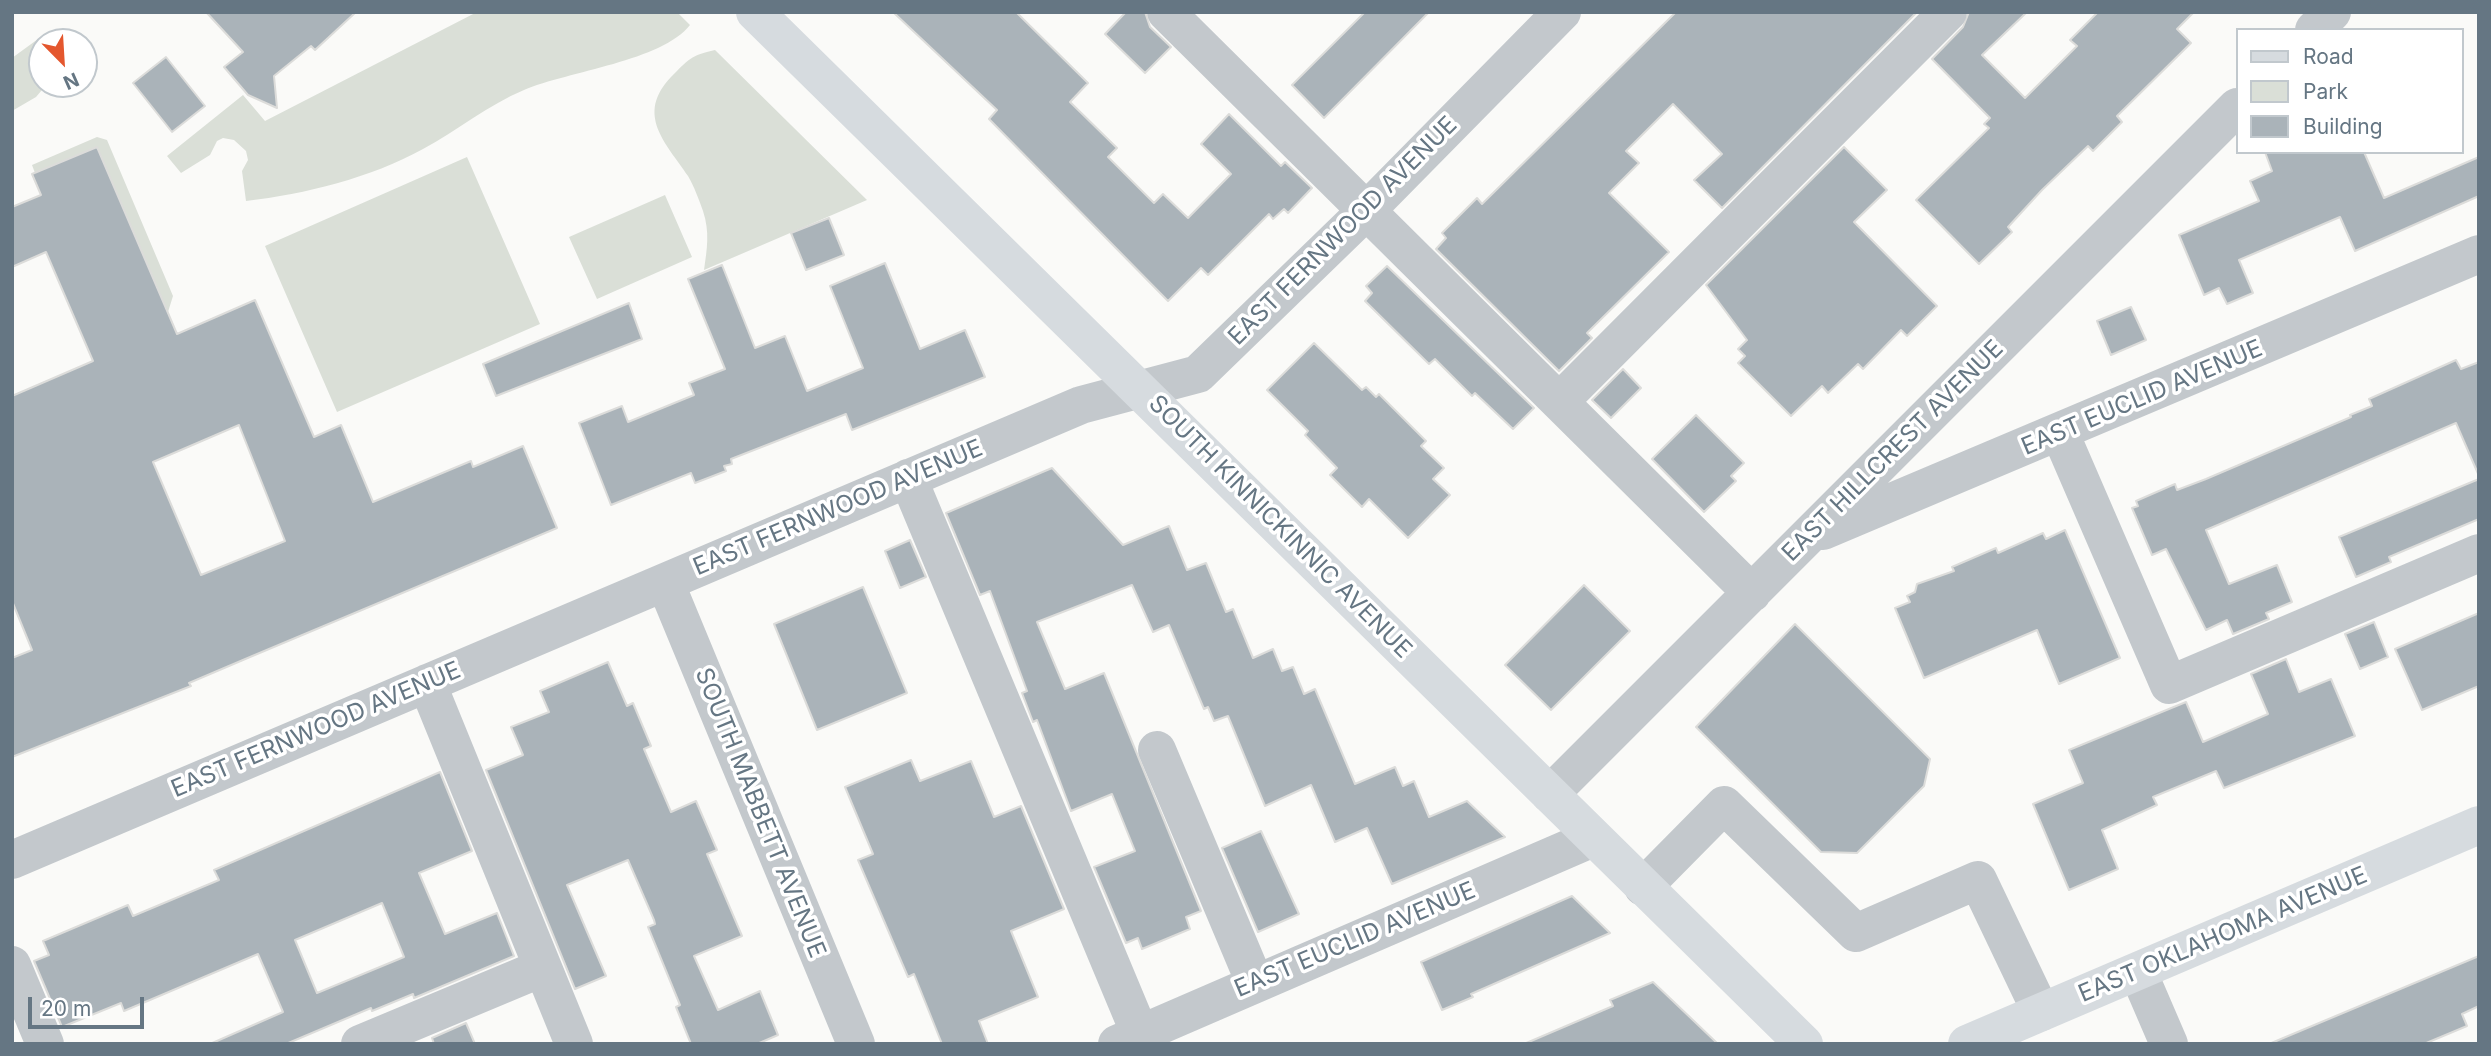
<!DOCTYPE html>
<html>
<head>
<meta charset="utf-8">
<style>
  body { margin:0 }
  #map { position:relative; width:2491px; height:1056px; overflow:hidden; background:#fafaf8; font-family:Inter,sans-serif }
  canvas { display:block }
  .frame { position:absolute; inset:0; border:14px solid #657683; pointer-events:none }
  .legend { position:absolute; left:2236px; top:28px; width:228px; height:126px; box-sizing:border-box; background:#fff; border:2px solid #c1c8cd; margin:0; padding:9px 12px; list-style:none; font-size:21px; color:#657683 }
  .legend li { display:flex; align-items:center; gap:14px; height:35px }
  .legend b { width:35px; border:2px solid #c1c8cd }
  .north { position:absolute; left:28px; top:28px; width:70px; height:70px; box-sizing:border-box; background:#fff; border:2px solid #c1c8cd; border-radius:50%; rotate:156deg; font-size:19px; font-weight:700; line-height:28px; text-align:center; color:#657683 }
  .north::after { content:''; display:block; margin:auto; width:24px; height:32px; background:#e4572e; clip-path:polygon(50% 0,100% 100%,50% 72%,0 100%) }
  .scale { position:absolute; left:28px; top:997px; width:116px; height:32px; box-sizing:border-box; border:4px solid #657683; border-top:0; padding-left:9px; font-size:21px; line-height:24px; white-space:nowrap; color:#657683; -webkit-text-stroke:5px #fff; paint-order:stroke }
</style>
</head>
<body>
<div id="map">
<canvas width="2491" height="1056"></canvas>
<div class="frame"></div>
<ul class="legend">
<li><b style="height:9px;background:#d6dbdf"></b>Road</li>
<li><b style="height:19px;background:#dadfd7"></b>Park</li>
<li><b style="height:19px;background:#aab3b9"></b>Building</li>
</ul>
<div class="north">N</div>
<div class="scale">20 m</div>
</div>
<script>
const ctx = document.querySelector('canvas').getContext('2d');
ctx.lineJoin = 'round';
function paint(path, color) {
  ctx.fillStyle = color;
  ctx.fill(path, 'evenodd');
}
function stroke(path, color, width, dash) {
  ctx.strokeStyle = color;
  ctx.lineWidth = width;
  ctx.lineCap = dash ? 'butt' : 'round';
  ctx.setLineDash(dash || []);
  ctx.stroke(path);
}
function drawText(font, color, halo, rows, align = 'center') {
  ctx.font = font + ' Inter,sans-serif';
  ctx.lineWidth = 7;
  ctx.setLineDash([]);
  ctx.textBaseline = 'middle';
  ctx.strokeStyle = halo;
  ctx.fillStyle = color;
  for (const [text, x, y, turn = 0] of rows) {
    ctx.save();
    ctx.translate(x, y);
    ctx.rotate((+turn || 0) * Math.PI / 180);
    ctx.textAlign = isNaN(turn) ? turn : align;
    if (halo) ctx.strokeText(text, 0, 0);
    ctx.fillText(text, 0, 0);
    ctx.restore();
  }
}
paint(new Path2D(`
  M477 12H677L690 25C662 61 569 71 524 90 488 105 458 130 423 149 370 178 306 194 246 201L242 171 248 160 246 151 234 140 223 138 217 141 210 155 181 173 167 156 243 95 265 121Z
  M57 36 66 42H42V84H47L36 97 12 111V58L38 39Z
  M715 50 867 200 704 270C707 249 710 232 703 211 699 200 694 186 688 176 666 143 635 115 671 77 688 60 691 55 715 50Z
  M97 137 107 140 173 296 168 312 97 147 35 173 32 165Z
  M467 157 540 324 337 412 265 246Z
  M665 195 692 257 597 299 569 237Z`), '#dadfd7');
const building = new Path2D(`
  M206 12H356L315 50 311 46 274 76 277 108 248 95 224 67 243 52Z
  M893 12H1016L1088 83 1070 102 1117 148 1108 157 1154 203 1163 194 1188 218 1231 174 1201 144 1229 114 1281 166 1285 162 1312 188 1288 213 1284 209 1273 219 1269 214 1208 275 1201 268 1168 301 989 119 997 110Z
  M1126 12H1145L1150 27 1171 47 1145 73 1105 34Z
  M1365 12H1429L1324 118 1292 85Z
  M1676 12H1917L1722 208 1694 180 1722 154 1673 104 1626 151 1639 163 1609 193 1669 252 1587 333 1592 338 1559 371 1436 249 1446 238 1442 233 1477 198 1482 204Z
  M1969 12H2027L1982 55 2025 98 2077 46 2070 40 2098 12H2194L2177 29 2191 43 2117 116 2122 122 2093 151 2088 146 2042 190 2008 227 2012 232 1979 264 1916 200 1989 128 1984 124 1990 118 1932 59 1963 27Z
  M166 57 205 106 172 132 133 83Z
  M97 147 177 334 255 300 314 437 341 425 373 502 471 461 473 467 523 446 557 528 250 657 189 683 191 686 12 757V658L32 650 12 601V396L93 361 46 252 12 267V207L41 195 32 174ZM239 425 285 541 201 575 153 462Z
  M1844 147 1887 190 1854 222 1937 306 1907 336 1901 330 1863 369 1858 364 1828 393 1822 386 1791 416 1738 363 1745 356 1738 349 1747 340 1706 285Z
  M2265 152H2364L2384 198 2479 157V196L2355 251 2340 217 2239 260 2253 293 2227 304 2219 288 2204 295 2179 235 2259 201 2250 181 2272 171Z
  M829 218 844 255 806 270 791 233Z
  M885 263 920 349 965 330 985 377 852 430 846 414 731 459 732 464 724 466 726 471 695 483 691 473 611 505 579 423 622 406 628 422 694 395 689 383 725 369 688 279 722 265 755 348 785 336 807 391 863 368 830 286Z
  M1387 266 1534 408 1513 429 1475 393 1472 396 1435 359 1429 364 1365 301 1372 293 1366 286Z
  M629 303 642 339 496 396 483 364Z
  M2131 307 2146 340 2111 355 2097 321Z
  M1314 343 1362 390 1366 387 1376 397 1379 394 1426 441 1421 446 1444 468 1433 479 1450 495 1408 538 1369 499 1362 507 1330 475 1337 468 1305 435 1308 431 1267 390Z
  M2456 360 2461 369 2479 362V476L2456 423 2206 530 2229 584 2277 565 2292 602 2266 613 2269 619 2233 634 2227 620 2206 630 2166 549 2152 555 2132 508 2138 506 2136 501 2175 484 2177 490 2206 479 2351 417 2350 415 2372 406 2369 399Z
  M1623 369 1641 388 1611 418 1592 400Z
  M1696 415 1744 463 1731 476 1736 481 1704 512 1652 459Z
  M1052 468 1123 545 1169 526 1187 570 1206 563 1226 612 1233 609 1253 658 1273 649 1282 671 1293 667 1304 694 1315 689 1355 784 1395 767 1403 786 1414 781 1429 817 1467 801 1505 837 1392 884 1367 828 1335 842 1311 785 1265 806 1228 716 1214 721 1208 707 1204 709 1169 625 1153 632 1132 585 1037 622 1065 689 1104 673 1201 911 1186 917 1190 929 1142 949 1138 938 1126 943 1094 867 1135 851 1112 794 1071 811 1037 720 1033 722 1022 693 1027 691 990 591 980 595 946 513Z
  M2479 479V519L2389 557 2391 562 2356 577 2339 537Z
  M2065 530 2120 658 2059 684 2037 630 1924 678 1895 608 1910 602 1907 596 1915 592 1917 584 1954 571 1952 567 1996 548 1998 553 2043 533 2046 539Z
  M910 540 926 577 900 588 885 551Z
  M1584 585 1630 631 1551 710 1505 665Z
  M863 587 907 693 817 730 774 624Z
  M2479 613V686L2422 710 2395 649Z
  M2374 622 2388 657 2360 669 2345 634Z
  M1795 624 1930 759 1924 786 1857 853 1821 852 1696 727Z
  M2286 659 2299 692 2331 679 2355 736 2224 788 2216 771 2153 797 2157 805 2102 830 2118 869 2069 890 2033 804 2083 783 2069 750 2186 702 2203 742 2268 714 2251 674Z
  M608 662 627 706 633 703 651 746 644 749 671 812 696 801 717 850 707 854 742 936 694 956 718 1010 760 991 778 1035 757 1044H691L676 1007 680 1005 648 927 655 924 654 920 628 860 567 885 606 976 575 989 486 770 523 755 511 727 549 712 540 691Z
  M911 760 920 781 971 761 994 817 1021 806 1064 909 1011 931 1038 997 979 1021 988 1044H942L914 974 908 977 858 860 873 854 845 787Z
  M440 772 472 851 419 873 445 934 497 913 514 956 414 998 413 994 372 1011 371 1008 286 1044H210L283 1012 258 954 124 1011 121 1003 62 1027 34 961 49 955 43 941 128 905 133 916 219 880 214 870ZM382 903 404 957 317 993 295 940Z
  M1261 831 1299 914 1258 932 1222 848Z
  M1572 896 1610 933 1471 994 1473 997 1442 1010 1421 962Z
  M2479 956V1006L2462 1014 2467 1026 2424 1044H2269Z
  M1653 982 1718 1044H1524L1613 1006 1610 1000Z
  M466 1023 475 1044H434L432 1038Z`);
paint(building, '#aab3b9');
stroke(building, '#dcdcda', 2);
stroke(new Path2D(`
  M1166 12 1752 593
  M2314 30 2332 12
  M1560 401 1948 12
  M2060 433 2169 685 2479 553
  M908 478 1140 1034
  M1823 531 2479 254
  M665 582 856 1044
  M427 683 574 1044
  M1157 750 1255 983
  M1550 794 2237 107
  M12 860 1081 405 1198 374 1365 212 1562 12
  M1643 887 1724 805 1856 933 1978 880 2041 1012
  M12 965 45 1044
  M2138 972 2169 1044
  M360 1044 542 968
  M1117 1044 1593 838`), '#c3c8cc', 38);
stroke(new Path2D(`
  M755 12 1804 1044
  M1967 1044 2479 825`), '#d6dbdf', 38);
drawText('24px', '#657683', '#fff', [
  ["EAST FERNWOOD AVENUE",1343,231,-45],
  ["EAST EUCLID AVENUE",2142,398,-23],
  ["EAST HILLCREST AVENUE",1893,451,-45],
  ["EAST FERNWOOD AVENUE",838,508,-23],
  ["SOUTH KINNICKINNIC AVENUE",1280,527,45],
  ["EAST FERNWOOD AVENUE",316,730,-23],
  ["SOUTH MABBETT AVENUE",760,813,68],
  ["EAST OKLAHOMA AVENUE",2223,935,-23],
  ["EAST EUCLID AVENUE",1355,940,-23]
]);
</script>
</body>
</html>
